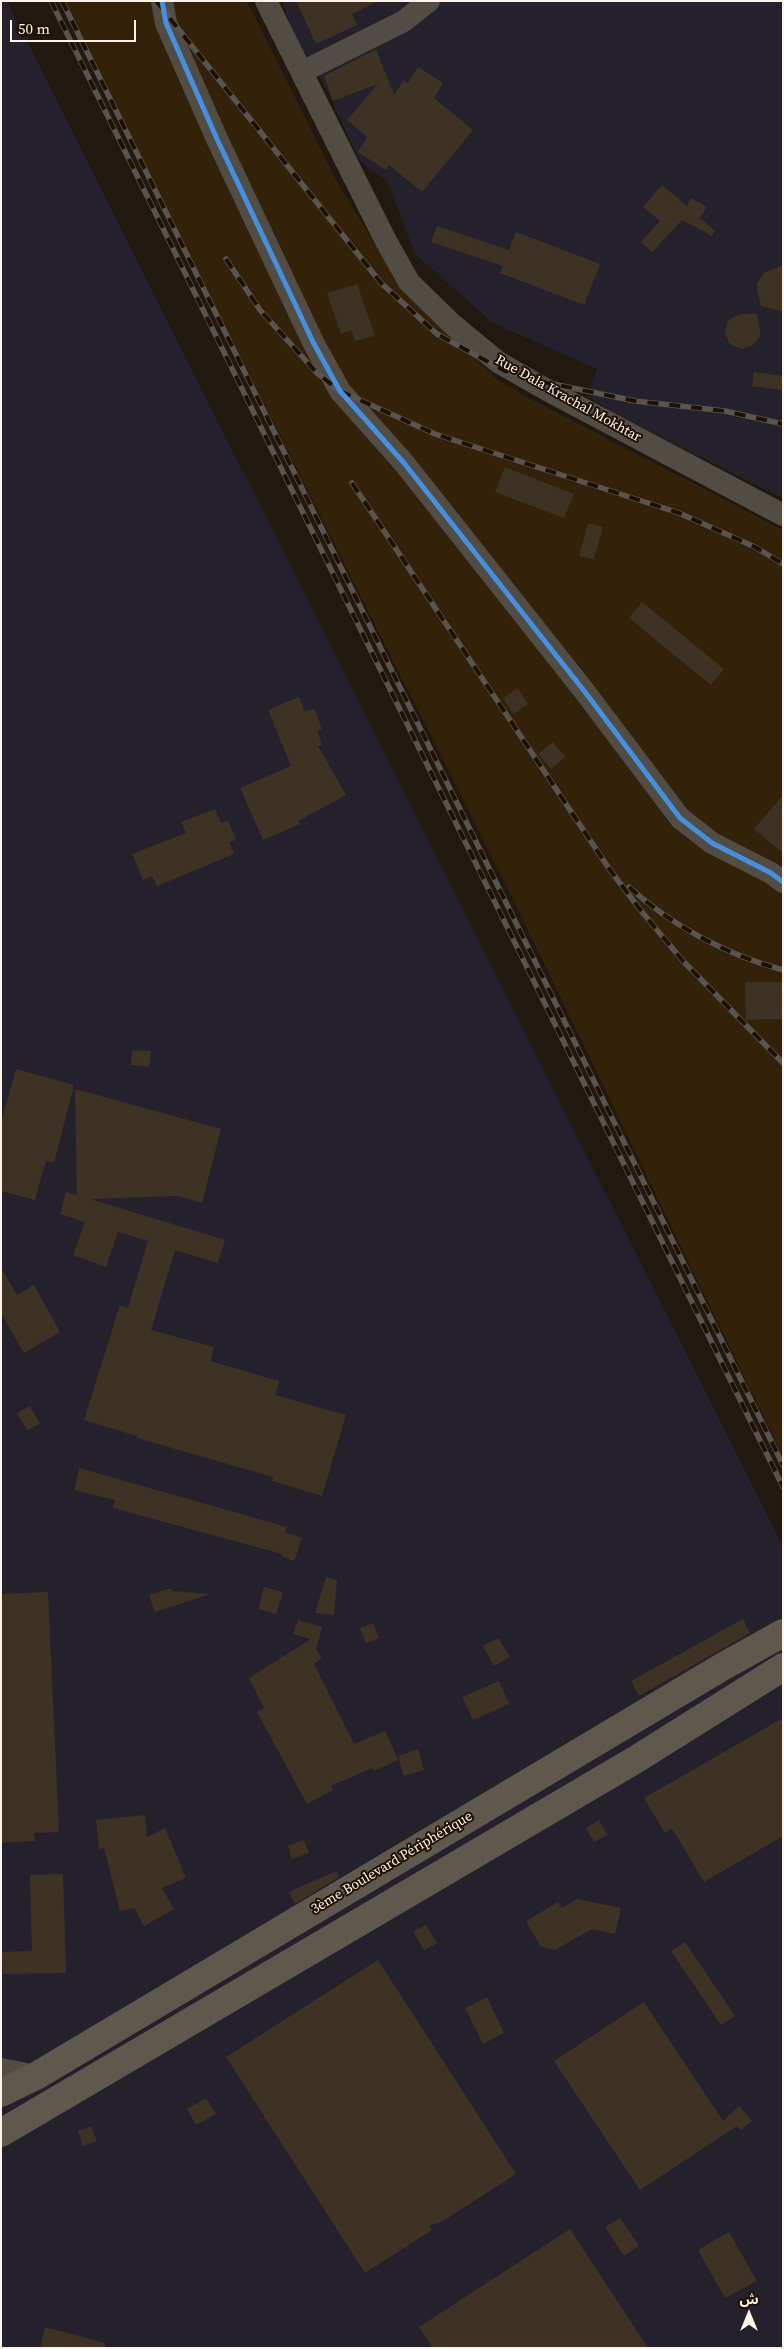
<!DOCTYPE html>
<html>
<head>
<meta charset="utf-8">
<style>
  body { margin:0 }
  #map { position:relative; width:784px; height:2349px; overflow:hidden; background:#211910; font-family:"Source Serif 4","Noto Sans Arabic",serif }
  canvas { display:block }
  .frame { position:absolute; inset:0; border:2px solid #fef3e8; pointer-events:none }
  .north { position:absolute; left:724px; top:2289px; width:50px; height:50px; -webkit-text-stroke:4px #1f1102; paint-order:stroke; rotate:0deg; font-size:14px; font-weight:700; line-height:20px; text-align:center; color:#fef3e8 }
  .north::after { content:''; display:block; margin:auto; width:18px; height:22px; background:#fef3e8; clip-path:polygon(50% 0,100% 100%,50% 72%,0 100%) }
  .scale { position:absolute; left:10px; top:20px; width:126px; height:22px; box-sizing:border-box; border:2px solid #fef3e8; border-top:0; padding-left:6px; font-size:15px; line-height:18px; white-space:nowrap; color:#fef3e8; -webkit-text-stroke:4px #1f1102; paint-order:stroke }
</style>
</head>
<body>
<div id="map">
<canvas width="784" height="2349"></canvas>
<div class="frame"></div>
<div class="north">ش</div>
<div class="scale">50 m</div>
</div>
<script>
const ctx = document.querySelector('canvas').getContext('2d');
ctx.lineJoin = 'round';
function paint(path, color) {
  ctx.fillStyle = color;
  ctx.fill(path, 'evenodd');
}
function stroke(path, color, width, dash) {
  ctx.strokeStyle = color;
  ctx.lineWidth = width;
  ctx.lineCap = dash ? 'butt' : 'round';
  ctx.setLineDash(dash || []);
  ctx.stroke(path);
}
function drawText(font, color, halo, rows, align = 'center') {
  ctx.font = font + ' "Source Serif 4",serif';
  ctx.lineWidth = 4;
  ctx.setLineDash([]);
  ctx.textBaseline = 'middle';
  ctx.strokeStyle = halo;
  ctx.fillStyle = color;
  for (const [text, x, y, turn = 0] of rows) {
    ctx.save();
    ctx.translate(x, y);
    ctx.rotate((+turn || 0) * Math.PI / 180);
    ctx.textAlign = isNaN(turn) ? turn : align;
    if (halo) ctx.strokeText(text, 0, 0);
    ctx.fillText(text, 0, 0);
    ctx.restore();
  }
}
paint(new Path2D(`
  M1 1H7L783 1547V2348H1Z
  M282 1H783V498L619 416 587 396 597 369 493 323 415 254 388 182 359 160 328 92 316 70 304 63Z`), '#24212d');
paint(new Path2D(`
  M62 1H247L338 184 396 278 494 377 523 395 783 530V1457L512 897Z`), '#33210a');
paint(new Path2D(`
  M296 1H377L352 14 357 25 316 44Z
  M376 49 394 95 404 80 408 83 418 67 443 83 434 98 473 130 422 192 389 165 386 170 358 152 367 137 347 120 378 84 333 101 324 76Z
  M662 185 687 206 691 198 707 207 700 218 715 231 712 236 682 220 652 252 641 242 660 221 643 207Z
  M437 226 509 250 516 232 600 264 584 305 500 273 503 266 431 242Z
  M783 265V312L761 306 757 291V284L764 273Z
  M357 284 375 336 355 341 352 330 341 334 327 293Z
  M741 314H757L760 330V336L753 345 742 349 731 345 725 335 727 323 730 319Z
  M754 372 783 376 782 390 752 386Z
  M505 467 574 494 564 518 495 492Z
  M588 523 603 527 594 559 579 556Z
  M642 602 724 669 711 685 629 618Z
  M518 688 528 704 513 714 503 698Z
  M299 697 305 712 314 708 322 729 317 731 322 744 318 746 346 795 298 821 300 824 263 840 240 788 291 766 268 710Z
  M553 742 565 757 551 769 538 754Z
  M783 795V853L754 829Z
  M215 809 221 823 228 820 236 840 229 842 234 854 157 886 152 876 143 880 132 854 186 833 181 822Z
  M745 982H783V1019L746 1020Z
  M132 1050 151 1051 149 1067 131 1065Z
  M16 1069 74 1085 54 1163 46 1161 35 1200 1 1191V1122Z
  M75 1089 221 1129 202 1203 177 1196 90 1199 225 1240 218 1263 175 1250 151 1330 214 1347 210 1361 279 1381 275 1395 346 1415 322 1496 272 1481 273 1477 137 1438V1436L84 1420 120 1305 128 1308 148 1241 118 1232 106 1267 73 1255 85 1222 60 1214 66 1192 77 1195Z
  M1 1268 17 1295 34 1285 60 1332 24 1353 1 1313Z
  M30 1406 40 1424 27 1430 17 1413Z
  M79 1468 287 1527 285 1532 302 1538 294 1561 281 1556 282 1554 113 1508 115 1500 74 1490Z
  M326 1577 337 1580 334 1615 315 1613Z
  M264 1587 283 1592 276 1614 258 1609Z
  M171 1588 172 1591 210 1594 155 1612 149 1595Z
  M48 1592 59 1832 34 1833 35 1841 1 1843V1594Z
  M743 1619 750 1633 639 1696 631 1681Z
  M298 1620 322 1627 316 1649 322 1658 314 1664 354 1744 385 1731 398 1760 374 1771 372 1768 331 1786 333 1790 307 1804 257 1712 264 1708 249 1678 311 1639 293 1634Z
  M373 1623 379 1638 366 1643 360 1628Z
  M498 1638 510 1657 494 1666 483 1646Z
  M499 1681 509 1704 473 1720 462 1697Z
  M783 1718V1836L704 1882 672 1828 665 1833 644 1798Z
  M418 1749 424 1770 404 1776 398 1756Z
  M145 1815 147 1837 165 1828 186 1878 162 1888 174 1909 144 1926 134 1908 120 1911 104 1848 99 1849 96 1820Z
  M599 1820 607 1835 594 1842 586 1828Z
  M304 1840 309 1853 292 1859 288 1846Z
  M336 1871 339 1877 295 1904 289 1892Z
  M63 1874 66 1973 3 1974 2 1952 32 1951 30 1875Z
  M577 1899 621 1908 615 1934 592 1929 555 1950 541 1947 526 1921 558 1902 562 1908Z
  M426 1925 437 1943 424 1950 413 1932Z
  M685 1942 735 2016 721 2025 671 1951Z
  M378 1960 516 2174 443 2221 429 2226 432 2230 365 2273 226 2057Z
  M487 1997 504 2033 483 2044 465 2008Z
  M644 2002 723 2121 739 2106 752 2121 741 2130 737 2126 640 2190 554 2061Z
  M206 2098 216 2114 196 2125 187 2109Z
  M91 2126 97 2141 83 2146 78 2131Z
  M620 2218 639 2246 624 2256 605 2227Z
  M570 2229 648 2348H433L419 2327Z
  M729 2232 757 2281 725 2298 698 2250Z
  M45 2327 105 2343V2348H40Z`), '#3d3224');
stroke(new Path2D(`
  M162 1 166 23 217 139 313 342 340 391 404 463 585 692 680 818 712 843 771 873 783 882
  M266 1 386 241 409 282 452 324 498 362 547 390 783 515
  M302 72 404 21 429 1
  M1 2069 36 2076`), '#514c44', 22);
stroke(new Path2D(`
  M1 2093 36 2076 722 1667 783 1633
  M1 2133 635 1760 783 1667`), '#5e584d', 28);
const rail = new Path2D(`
  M51 1 783 1487
  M62 1 783 1465
  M156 1 381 283 437 334 505 371 529 379 635 401 725 411 783 424
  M226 259 260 310 317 373 340 391 435 434 679 513 755 547 783 564
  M352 483 610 870 642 912 683 961 783 1063
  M629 887C672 926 727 955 783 970`);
stroke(rail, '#59544e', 5.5);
stroke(rail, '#1f1102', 4, [11]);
stroke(new Path2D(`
  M162 1 166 23 217 139 313 342 340 391 404 463 585 692 680 818 712 843 771 873 783 882`), '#468fdf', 5);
drawText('14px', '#fef3e8', '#1f1102', [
  ["Rue Dala Krachal Mokhtar",568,399,29],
  ["3ème Boulevard Périphérique",392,1863,-31]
]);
</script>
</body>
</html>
